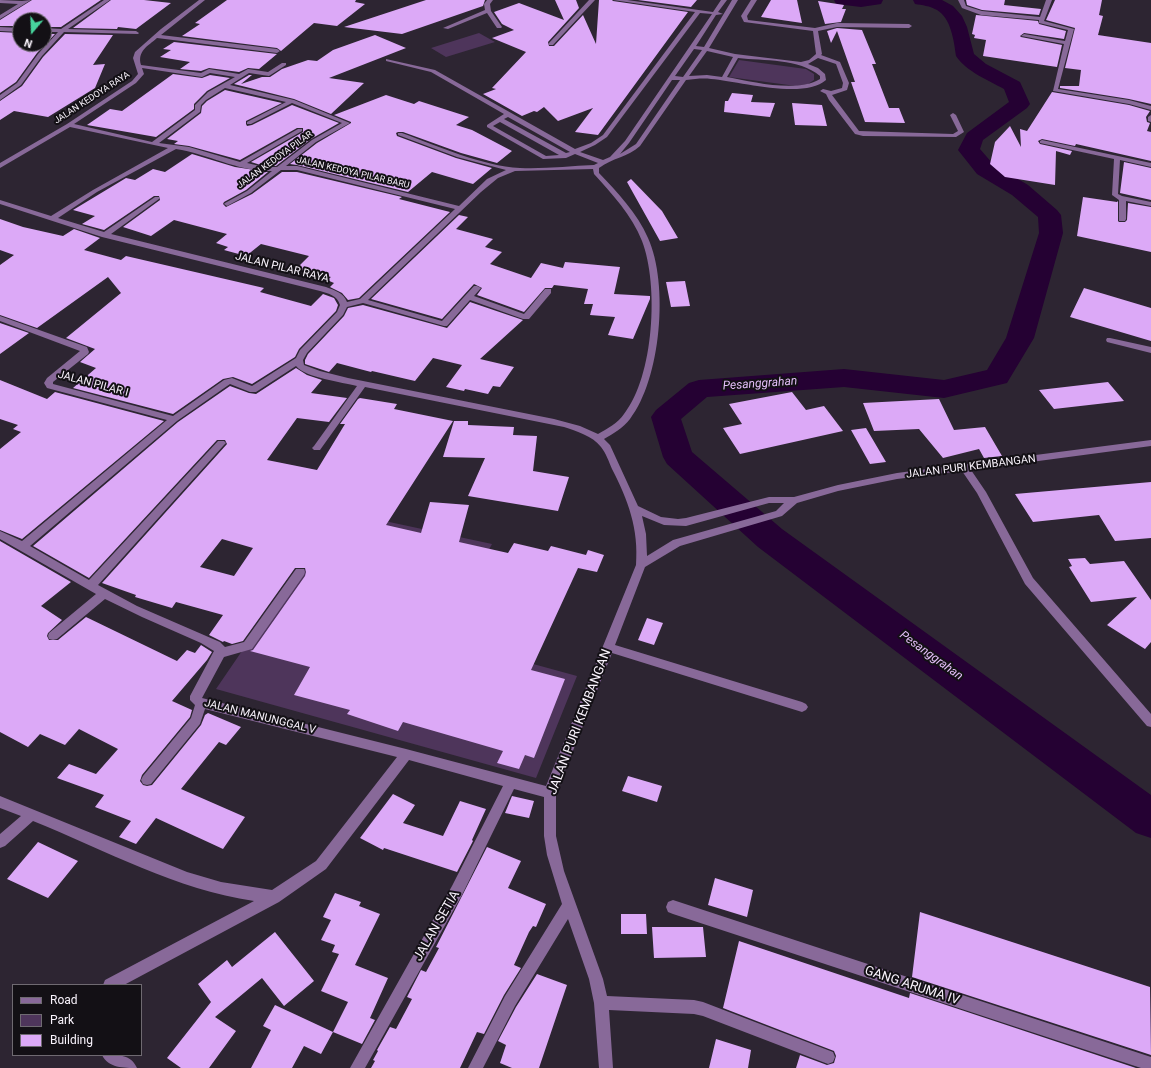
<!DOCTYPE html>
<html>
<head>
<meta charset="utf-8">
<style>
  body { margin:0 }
  #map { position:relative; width:1151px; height:1068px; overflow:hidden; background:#2d2532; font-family:Roboto,sans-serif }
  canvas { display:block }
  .legend { position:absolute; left:12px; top:984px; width:130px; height:72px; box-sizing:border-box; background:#131015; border:1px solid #6f6a71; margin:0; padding:5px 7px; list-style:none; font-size:12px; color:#f8f2fb }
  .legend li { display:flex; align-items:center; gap:8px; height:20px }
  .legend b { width:20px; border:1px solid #6f6a71 }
  .north { position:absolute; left:12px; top:12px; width:40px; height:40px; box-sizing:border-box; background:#131015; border:1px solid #6f6a71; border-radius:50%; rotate:199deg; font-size:11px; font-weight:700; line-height:16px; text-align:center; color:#f8f2fb }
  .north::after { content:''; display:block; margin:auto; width:14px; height:18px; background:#47d49d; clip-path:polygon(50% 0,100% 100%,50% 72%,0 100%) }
</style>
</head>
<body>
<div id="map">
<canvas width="1151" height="1068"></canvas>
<ul class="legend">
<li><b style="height:5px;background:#886999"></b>Road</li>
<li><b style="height:11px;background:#4e355b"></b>Park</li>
<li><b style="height:11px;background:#dca9f7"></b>Building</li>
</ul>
<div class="north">N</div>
</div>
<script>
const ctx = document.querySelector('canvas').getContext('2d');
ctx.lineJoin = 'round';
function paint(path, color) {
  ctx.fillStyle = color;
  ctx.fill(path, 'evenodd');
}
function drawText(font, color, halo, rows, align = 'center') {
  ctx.font = font + ' Roboto,sans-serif';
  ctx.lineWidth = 4;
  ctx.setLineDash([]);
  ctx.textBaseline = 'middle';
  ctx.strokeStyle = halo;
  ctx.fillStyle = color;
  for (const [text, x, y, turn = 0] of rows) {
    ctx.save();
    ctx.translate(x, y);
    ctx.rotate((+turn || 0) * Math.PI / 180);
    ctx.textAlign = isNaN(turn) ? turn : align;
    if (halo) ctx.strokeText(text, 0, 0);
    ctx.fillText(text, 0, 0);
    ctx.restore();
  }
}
paint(new Path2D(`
  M479 33 495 42 446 57 431 48Z
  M739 60 806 69 814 74V80L808 84 796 86 729 77Z
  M352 514 492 544 442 639 577 676 536 778 216 689 298 569 317 570Z`), '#4e355b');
paint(new Path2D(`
  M834 0H883L881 4 861 7 836 4Z
  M913 0H942L953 6 962 16 967 27 974 54 986 64 1020 82 1030 104 1027 108 983 140 980 149 993 164 1028 185 1057 210 1061 215 1063 233 1034 338 1007 383 944 398 844 387 707 397 681 419 692 452 782 529 1151 795V838L1136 833 758 547 667 464 663 457 651 417 656 410 689 383 699 380 844 369 944 380 987 370 1006 338 1039 233 1038 217 1012 195 977 174 958 150 967 133 1009 102 1004 89C988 80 967 72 956 56 954 41 951 18 937 10 930 6 922 5 915 4Z`), '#250133');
paint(new Path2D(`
  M32 0H101L61 27H44V20H20V26H0V20Z
  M111 0H144L171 3 136 29 118 27 117 29 73 28Z
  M227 0H356L355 2 365 4 337 26 314 23 281 51 277 48 182 36 200 24 195 23Z
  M426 0H485L483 6 402 34 344 27Z
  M555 0H576L579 8 548 42 549 46H554L583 15 596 44 599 0H612L613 1 688 12 598 135 575 132 593 108 558 121 544 107 537 112 534 111 522 116 483 94 496 89 492 88 526 52 492 38 514 30 502 24 494 12 519 3 564 20Z
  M638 0H697L691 7Z
  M771 0H797L802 23 761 17Z
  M966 0H1005L1004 5 1041 9 1039 15 982 10 967 5Z
  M1055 0H1102L1099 15 1103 16 1098 35 1151 43V104L1129 99 1060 88V86H1079L1081 70 1065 68 1075 28 1046 20Z
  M818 1 844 5 842 9H846L841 22 825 24Z
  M976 15 1038 21 1039 24 1066 31 1064 39 1024 33 1020 36 1021 37 1062 45 1057 67 983 56 986 40 974 38 975 35 972 34Z
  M837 28 862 30 876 64H872L889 108H899L905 123 865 122 851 82H855L837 31 831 43 827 31Z
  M0 32 20 33V44H44V34H55L37 53 16 82 0 93Z
  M65 34 113 35 93 65 105 64 95 88 48 117 14 111 0 120V101L22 86 43 57Z
  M375 35 406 48 329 78 364 83 331 114 294 99 234 84 249 75H252L241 84 262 77H270L282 69 308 60 317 61 333 50Z
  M174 42 277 54 259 69 248 68 239 72 209 68 201 71 180 69 190 62 160 57 171 50 163 49Z
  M173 74 202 78 210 75 230 78 207 91 194 104V109L156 137 87 125 110 109 122 111Z
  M225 90 282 103 246 121V124L247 126 252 125 292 105 339 123 311 139 276 166H264L251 162 303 132V128H297L240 160 189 146 174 144 178 141 167 139 201 113 202 106 207 101Z
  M1052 92 1129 105 1150 111 1146 117 1147 122 1150 123 1147 131 1151 132V161L1076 144 1075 146 1042 139 1038 141 1040 144 1072 151 1070 155 1056 151 1055 185 1005 177 990 164 995 142 1010 126 1021 147 1020 129 1027 131Z
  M732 93 753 95 751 102 775 103 770 117 724 112 725 101H728Z
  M386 95 414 104 419 101 469 117 456 125 472 130 512 151 497 163 461 153 403 132H398L396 133 397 136 456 158 492 168 473 184 432 172 408 192 297 165 290 164 317 143 351 123V122L334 115Z
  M792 103 822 105 827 126 795 125Z
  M192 154 235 167 268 172 246 190 224 202 223 204 226 207 252 194 282 172H297L402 197 399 199 450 212 359 298 348 300 342 293 330 287 334 283 327 280 331 277 296 269 309 256 261 244 246 256 224 250 228 247 216 243 227 234 174 220 151 236 123 227 160 200 159 196H154L104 230 82 224 95 216 73 210 126 178 135 180 153 169 165 172Z
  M1124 162 1151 168V200L1120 193Z
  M631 179 662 211 678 238 660 241 627 182Z
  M1083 197 1117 202 1118 201V221L1119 222H1125L1127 220 1128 203 1151 207V252L1077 236Z
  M459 215 468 217 456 229 493 239 485 247 502 252 490 264 531 278 541 263 563 268 565 262 620 267 614 294 650 296V299L633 339 608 335 615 317 590 315 593 304H584L588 289 554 285 552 288H545L524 312 477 295 482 288 474 284 442 319 371 299Z
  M0 219 23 227 63 236 74 229 100 238 84 250 121 260 126 256 264 288 260 292 311 306 323 294 334 298 338 305 336 311 299 349 295 357 252 384 233 377 223 379 173 414 73 388 96 368 80 362 95 349 66 338 121 293 108 277 37 328 0 315V265L14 255 0 250Z
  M685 281 690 306 671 307 666 282Z
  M1084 288 1151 308V341L1070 317Z
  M470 302 523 320 480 359 514 367 500 387 493 386 488 394 465 389 464 391 446 387 462 365 433 358 415 381 372 371 371 372 337 363 329 372 305 364V360L308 354 344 316 348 308 363 305 447 328Z
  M0 323 29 333 0 354Z
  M296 368 307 375 322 380 311 393 347 398 329 422 297 418 267 460 317 470 345 424H340L358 399 360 398 397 404 394 409 453 421 386 525 421 533 430 502 469 505 459 542 508 553 514 543 548 551 551 546 586 555 588 550 604 555 597 572 578 568 531 670 565 679 534 758 525 755 519 769 497 763 503 751 403 722 398 731 347 714 350 710 294 695 310 667 250 651 253 650 305 576 306 572 305 568H295L243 641 232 644 224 641 223 642 209 635 223 615 176 602 172 608 135 597 136 595 102 583 227 444 225 440H217L89 578 33 546 178 422 230 386 249 393 256 394ZM222 539 253 548 234 576 200 567Z
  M0 380 47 399 55 392 164 421 22 539 0 530V449L21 432 13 429 18 425 0 419Z
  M1108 382 1124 401 1054 409 1039 390Z
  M792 392 806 410 824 406 843 431 740 454 723 428 742 424 729 404Z
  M939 399 954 430 985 427 1002 456 984 458 979 449 943 458 919 429 874 431 863 403Z
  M454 421H468V425L514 427 513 435 537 436 533 471 569 477 558 511 468 496 485 458 443 457Z
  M866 428 886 462 870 464 851 430Z
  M1151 482V538L1115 541 1099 515 1033 522 1015 494Z
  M0 541 71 582 41 606 62 620 48 633 47 636 49 640H58L86 617 177 661 187 650 195 653 201 645 212 652 207 660 172 701 192 710 190 717 142 775 140 781 143 785 147 786 152 785 201 725 205 715 208 713 241 727 226 745 219 742 181 789 245 817 223 849 156 818 136 844 119 837 131 821 95 807 104 795 57 778 69 764 96 774 118 749 79 729 65 745 40 734 28 747 0 732Z
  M1085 558 1090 564 1124 561 1151 600V642L1145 649 1107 625 1137 597 1091 602 1069 567 1072 566 1068 559Z
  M647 618 663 623 654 645 638 640Z
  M628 776 662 786 657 802 622 791Z
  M393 794 415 805 403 823 443 836 460 801 486 809 472 840 473 841 457 872 384 848 383 850 360 838Z
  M512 796 534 801 529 818 505 813Z
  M38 842 78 861 48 898 7 879Z
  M487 847 521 861 508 888 546 904 536 927 533 926 529 932 514 965 521 968 504 995 484 1034 477 1032 460 1068H371L375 1061 373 1060 378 1051 377 1050 390 1027 396 1029 412 999 407 997 421 970 426 972 439 948 436 947Z
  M715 878 753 890 747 917 708 905Z
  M335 893 361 902 359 906 380 914 355 965 388 978 370 1018 375 1020 362 1044 333 1032 348 1002 321 991 339 954 332 952 335 945 321 940 331 920 323 917Z
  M920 912 1150 987 1151 1055 912 977Z
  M621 914H646L647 934H621Z
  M652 927H703L706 957 654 958Z
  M275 932 314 981 284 1006 262 978 215 1017 236 1031 209 1068H181L167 1058 211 1002 198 984 227 960 232 967Z
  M739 941 909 998 910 993 1136 1068H796L800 1055 827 1065 834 1063 836 1056 834 1051 723 1008Z
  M537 974 567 985 539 1068H512L500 1063 506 1045 498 1041 516 1007Z
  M275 1005 333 1032 321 1054 304 1046 292 1068H251L271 1030 263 1026Z
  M716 1039 751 1050 748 1068H709Z`), '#dca9f7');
paint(new Path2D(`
  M0 0 22 1 31 0 0 19V15L18 4 0 3Z
  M104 0H110L68 29 136 31 139 33 138 34 64 32 42 56 21 85 0 100V95L17 83 38 54 58 32H44V28L61 29Z
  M199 0H205L161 35 277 49 280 51 277 53 157 38C148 46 137 51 141 65L201 73 209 69 239 74 248 69 268 72 282 63H286V65L269 76 249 73 230 85 294 100 350 123 316 142 286 166H297L459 206 487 179 506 170 457 157 398 135V133H402C438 146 482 166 520 168 545 169 570 166 594 165L598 163 575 154 566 158 543 159 487 127V125L504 114 431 72 386 61V59L435 70 575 149 591 143 603 135 695 12 613 0H627L713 12 721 0H727L718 12 723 14 716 15 696 46 704 47 732 0H738L709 48 735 54 801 62 809 60 816 54 813 31 744 22 741 16 751 0H757L747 16 748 20 815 28 837 23 909 24 912 26 909 28 837 27 818 31 822 54 821 55 840 62 849 83 847 90 832 95 859 131 953 134 958 131 950 115 953 113 956 115 964 132 956 137 863 136 855 134 829 100 826 94 820 91 823 89 831 91 842 88 843 83 836 64 818 58 808 64 818 68 825 74 826 80C804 100 739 81 711 79 703 78 695 79 686 80L640 146C628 157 612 158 599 168V173C618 193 637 213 648 238 669 284 661 379 630 419 623 428 613 434 604 439L610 445 638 506 661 517 678 519 686 518 769 497H794L838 485 897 473 1151 440V446L971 470 986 492 1033 578 1151 714V727L1147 726 1025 584 977 493 962 471 897 479 838 491 797 503 782 516 680 546 645 567 615 645 802 702 806 704 808 707 806 710 802 712 612 653 556 793V836L564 871 603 979 607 996 694 1000 703 1002 833 1052 835 1057 833 1062 828 1064 703 1016 694 1014 609 1010 613 1068H599L594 1003 589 979 568 919 515 1006 483 1068H468L505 996 562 904 547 855 544 836V797L514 789 462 895 365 1068H350L452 886 503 786 409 760 326 869 279 902 124 985H103L105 980 254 901C177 890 105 850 33 821L5 846 0 848V834L21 816 0 808V796L187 872 221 882 272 890 316 861 397 757 205 709 200 724 151 784 147 785 143 784 141 780 143 776 191 718 195 705 190 700V696L214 651 201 643 142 617 105 599 57 639 53 640 49 639 48 636 49 633 96 594 0 539V531L22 541 167 420 47 388 44 383 47 378 80 351 0 321V316L87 347 89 352 88 354 53 382V384L173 416 224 380 232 378 252 386 296 358 300 350 337 312 340 305C337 295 329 294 320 291L102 237 0 204V200L51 216 93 190 168 148 70 127 0 168V163L67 124 132 81 138 74 133 58 135 52 161 29ZM700 13 712 14 625 141 610 157 603 160 580 152 595 145 607 137ZM694 49 702 50 683 77 675 76ZM707 51 733 57 722 77 707 75 689 76ZM738 58C764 61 799 58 820 76V79C797 93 753 82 727 77ZM142 68 202 77 210 73 235 77 208 92 195 105V110L152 142 74 124 136 83 144 74ZM672 80H680L636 144 620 154 629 143ZM225 88 286 102 247 122V124H251L292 103 342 123 312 140 277 167H264L247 163 302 131V129H298L240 162 189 147 159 143 200 112 201 105 206 100ZM508 117 570 152 566 153 504 119ZM500 122 559 155 546 156 493 126ZM176 149C208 154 239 172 272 171L247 191 225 203 224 204 227 206 251 193 281 170H297L455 209 360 299 347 302C344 293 334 290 326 287L111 234 159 199V197H155L104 232 58 218 97 192ZM593 169 594 174C612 194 632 215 642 241 659 285 654 376 624 414 618 423 607 429 598 434L580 426 554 419 348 378 320 371 304 365 303 360 307 353 343 315 347 307 363 303 444 326H447L470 300 523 319H529L551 293V289H545L524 314 474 296 481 288 477 286H474L442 321 368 300 481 192 498 178 515 171ZM296 366C306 378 342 382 357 386L314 446 312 448 314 450H320L365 387 564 427C576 431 593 436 601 447 606 453 609 462 612 469 628 500 639 529 636 565L546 786 406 749 202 698 224 657 252 649 304 575 305 572 304 569H296L244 642 225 647 220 642 137 606 98 585 224 445 226 443 224 441H218L89 580 30 546 177 421 230 384 250 392H256ZM769 503H784L776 511 673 540 647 556 646 534 642 516 664 525 686 526Z
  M487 0H493L490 4 491 11 502 27 501 28H497L487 13 448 29 443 28 485 10 484 4Z
  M589 0H595L553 45H549V43Z
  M958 0H964L966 6 982 11 1040 17 1046 0H1052L1044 21 1074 29 1058 89 1129 100 1151 106V110L1129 104 1053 91 1064 44 1021 36 1024 34 1065 41 1068 30 1039 23V20L981 15 962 8Z
  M0 27 20 28V32L0 31Z
  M1151 115V122L1148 121V117Z
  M1042 140 1151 163V167L1120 160 1118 194 1122 196 1151 202V206L1126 201V219L1125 221H1119V200L1112 195 1114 159 1040 143V141Z
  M1107 338H1110L1151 347V353L1107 342 1106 340Z
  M673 900 1151 1057V1068H1141L673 914 668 912 666 907 668 902Z
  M102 1055C115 1055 131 1053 137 1068 124 1068 108 1068 102 1055Z`), '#886999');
drawText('9px', '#f8f2fb', '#131015', [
  ["JALAN KEDOYA RAYA",92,98,-33],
  ["JALAN KEDOYA PILAR",275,160,-36],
  ["JALAN KEDOYA PILAR BARU",353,173,13]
]);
drawText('11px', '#f8f2fb', '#131015', [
  ["JALAN PILAR RAYA",282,268,14],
  ["JALAN PILAR I",93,384,15],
  ["JALAN PURI KEMBANGAN",971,467,-7],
  ["JALAN MANUNGGAL V",260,717,14]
]);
drawText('italic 12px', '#e3bef8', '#131015', [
  ["Pesanggrahan",760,384,-4],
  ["Pesanggrahan",931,656,36]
]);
drawText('13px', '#f8f2fb', '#131015', [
  ["JALAN PURI KEMBANGAN",580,722,-69],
  ["JALAN SETIA",437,926,-60],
  ["GANG ARUMA IV",912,986,18]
]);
</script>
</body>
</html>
